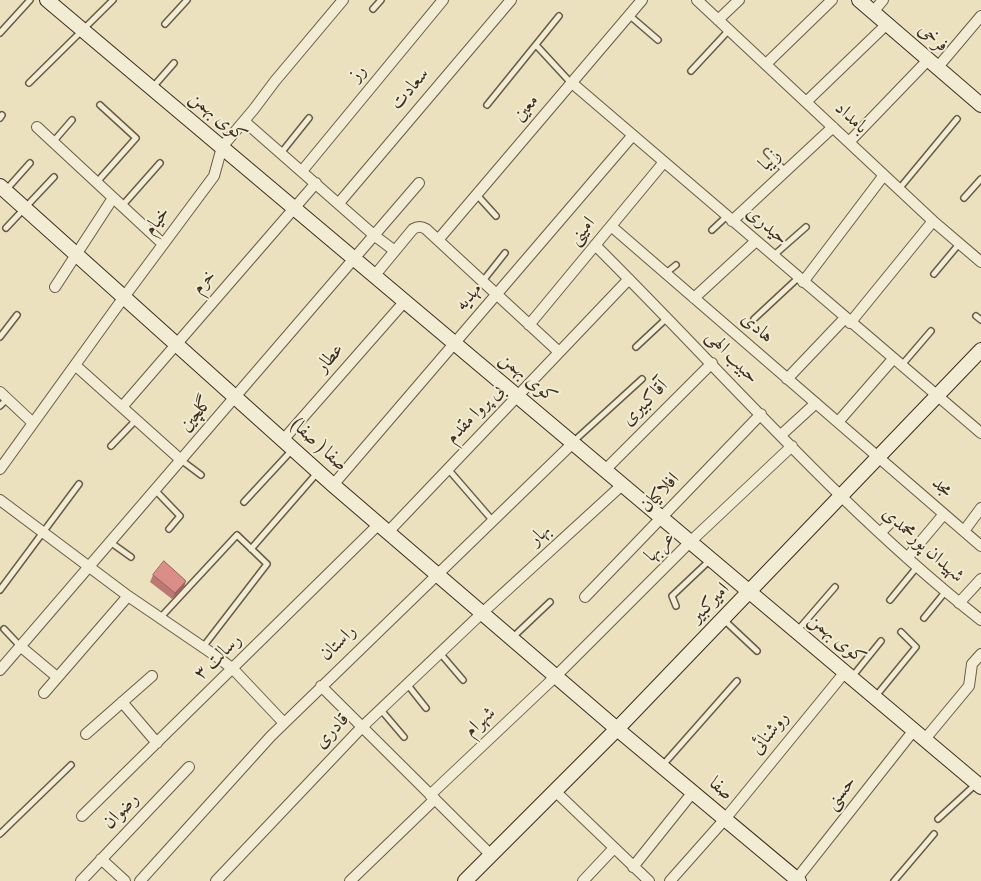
<!DOCTYPE html>
<html>
<head>
<meta charset="utf-8">
<style>
  body { margin:0 }
  canvas { display:block; background:#ebe1bf }
</style>
</head>
<body>
<canvas width="981" height="881"></canvas>
<script>
const ctx = document.querySelector('canvas').getContext('2d');
ctx.lineJoin = 'round';
function stroke(path, color, width, dash) {
  ctx.strokeStyle = color;
  ctx.lineWidth = width;
  ctx.lineCap = dash ? 'butt' : 'round';
  ctx.setLineDash(dash || []);
  ctx.stroke(path);
}
function paint(path, color) {
  ctx.fillStyle = color;
  ctx.fill(path, 'evenodd');
}
function drawText(font, color, halo, rows, align = 'center') {
  ctx.font = font + ' Vollkorn,Amiri,serif';
  ctx.lineWidth = 4;
  ctx.setLineDash([]);
  ctx.textBaseline = 'middle';
  ctx.strokeStyle = halo;
  ctx.fillStyle = color;
  for (const [text, x, y, turn = 0] of rows) {
    ctx.save();
    ctx.translate(x, y);
    ctx.rotate((+turn || 0) * Math.PI / 180);
    ctx.textAlign = isNaN(turn) ? turn : align;
    if (halo) ctx.strokeText(text, 0, 0);
    ctx.fillText(text, 0, 0);
    ctx.restore();
  }
}
const lane = new Path2D(`
  M373 9 381 0
  M629 15 658 40
  M165 24 187 0
  M0 33 30 0
  M536 45 571 83
  M691 71 729 30
  M29 83 113 0
  M153 87 174 63
  M487 105 559 16
  M0 118 2 115
  M53 142 72 120
  M767 152 785 171
  M281 153 309 118
  M97 182 136 138 100 105
  M899 189 957 119
  M6 190 30 163
  M477 195 496 216
  M964 198 981 179
  M122 206 160 163
  M6 228 54 177
  M712 230 727 216
  M773 256 806 227
  M666 273 676 265
  M934 274 959 244
  M482 282 505 253
  M976 316 981 320
  M754 319 798 278
  M0 337 17 315
  M636 347 667 318
  M901 366 931 331
  M0 406 7 399
  M574 441 642 379
  M111 446 136 420
  M181 460 201 475
  M448 469 493 521
  M155 490 180 516 169 529
  M244 502 293 449
  M110 542 131 557
  M251 549 318 472
  M0 590 79 484
  M890 600 917 567
  M676 606 672 596 710 560
  M160 618 237 535 267 564 203 647
  M924 618 946 591
  M723 619 757 651
  M4 629 20 646
  M797 631 835 587
  M512 638 550 602
  M440 653 463 680
  M852 677 881 641
  M407 684 426 708
  M876 696 916 647 901 632
  M381 710 404 737
  M662 766 737 681
  M938 819 976 784
  M0 834 71 765
  M894 881 934 834`);
const street = new Path2D(`
  M697 0 933 221 981 262
  M873 12 883 0
  M718 20 739 0
  M766 64 832 0
  M937 68 981 16
  M572 83 981 433
  M806 102 887 24
  M244 121 375 236 395 251
  M37 127 163 244
  M849 142 928 60
  M302 171 443 0
  M339 203 511 0
  M732 221 833 127
  M611 226 981 546
  M438 240 642 0
  M595 245C722 371 840 509 981 620
  M375 275 413 229C418 226 421 226 426 229L559 352
  M803 282 884 175
  M55 287 113 198
  M694 298 756 241
  M850 323 933 221
  M529 325 664 162
  M75 365 181 460
  M787 379 845 318
  M0 392 33 423
  M122 407 316 183
  M838 422 893 359
  M781 435 816 403
  M283 440 405 301
  M0 469 124 297 214 176 222 147 254 109 275 81 343 0
  M605 470 712 363
  M333 485 633 135
  M0 500 128 596 216 656 233 669 284 723
  M964 531 981 508
  M388 532 629 279
  M880 533 889 524
  M907 558 944 514
  M585 597 761 414
  M959 603 981 579
  M20 646 57 677
  M0 670 419 183
  M321 686 491 855
  M44 693 128 596
  M122 702 157 743
  M86 734 152 676
  M925 739 969 686 972 664 981 654
  M555 791 649 881
  M430 795 556 676 690 542 792 446
  M82 816 379 524
  M101 859 125 881
  M633 867 693 792
  M81 881 189 767
  M140 881 271 736 573 443
  M216 881 362 727 482 613 622 485
  M350 881 435 799
  M583 881 614 848
  M670 881 725 819 845 672
  M795 881 914 730`);
const secondary = new Path2D(`
  M47 0 981 787
  M859 0 981 105
  M0 186 333 485 617 729 799 881
  M465 881 617 729 981 350`);
stroke(lane, '#685b47', 8);
stroke(street, '#685b47', 12);
stroke(secondary, '#3d2e1f', 16);
stroke(lane, '#f2ecd5', 5);
stroke(street, '#f2ecd5', 10);
stroke(secondary, '#f2ecd5', 14);
paint(new Path2D(`
  M153 575 184 587 172 599 150 582Z`), '#bc7974');
paint(new Path2D(`
  M186 581 184 587 172 599 175 593Z`), '#99635e');
const building = new Path2D(`
  M164 561 186 581 175 593 153 575Z`);
paint(building, '#db8d87');
stroke(building, '#99635e', 1);
drawText('19px', '#3d2e1f', '#f2ecd5', [
  ["فرخی",932,39,41],
  ["رز",359,74,-50],
  ["سعادت",411,90,-50],
  ["معین",527,109,-50],
  ["کوی بهمن",217,118,40],
  ["بامداد",850,119,43],
  ["زیبا",771,161,-43],
  ["خیام",158,222,-53],
  ["حیدری",766,227,41],
  ["امینی",583,232,-50],
  ["خرم",205,283,-49],
  ["مهدیه",470,298,-49],
  ["هادی",756,329,41],
  ["حبیب الهی",731,358,46],
  ["عطار",331,359,-49],
  ["کوی بهمن",527,379,40],
  ["آقاکبیری",646,404,-45],
  ["گلچین",197,415,-49],
  ["بی پروا مقدم",476,415,-46],
  ["صفا ( صفا)",318,446,42],
  ["مجد",941,488,41],
  ["افلاکیان",661,494,-46],
  ["بهار",541,536,-42],
  ["شهیدان پورمحمدی",922,546,42],
  ["عربها",661,548,-45],
  ["امیرکبیر",711,604,-46],
  ["کوی بهمن",836,640,40],
  ["راستان",339,644,-44],
  ["رسالت ۳",219,658,-44],
  ["شهرام",481,723,-43],
  ["قادری",333,732,-46],
  ["روشنائی",771,734,-51],
  ["صفا",720,790,40],
  ["حسنی",842,794,-52],
  ["رضوان",122,812,-46]
]);
</script>
</body>
</html>
